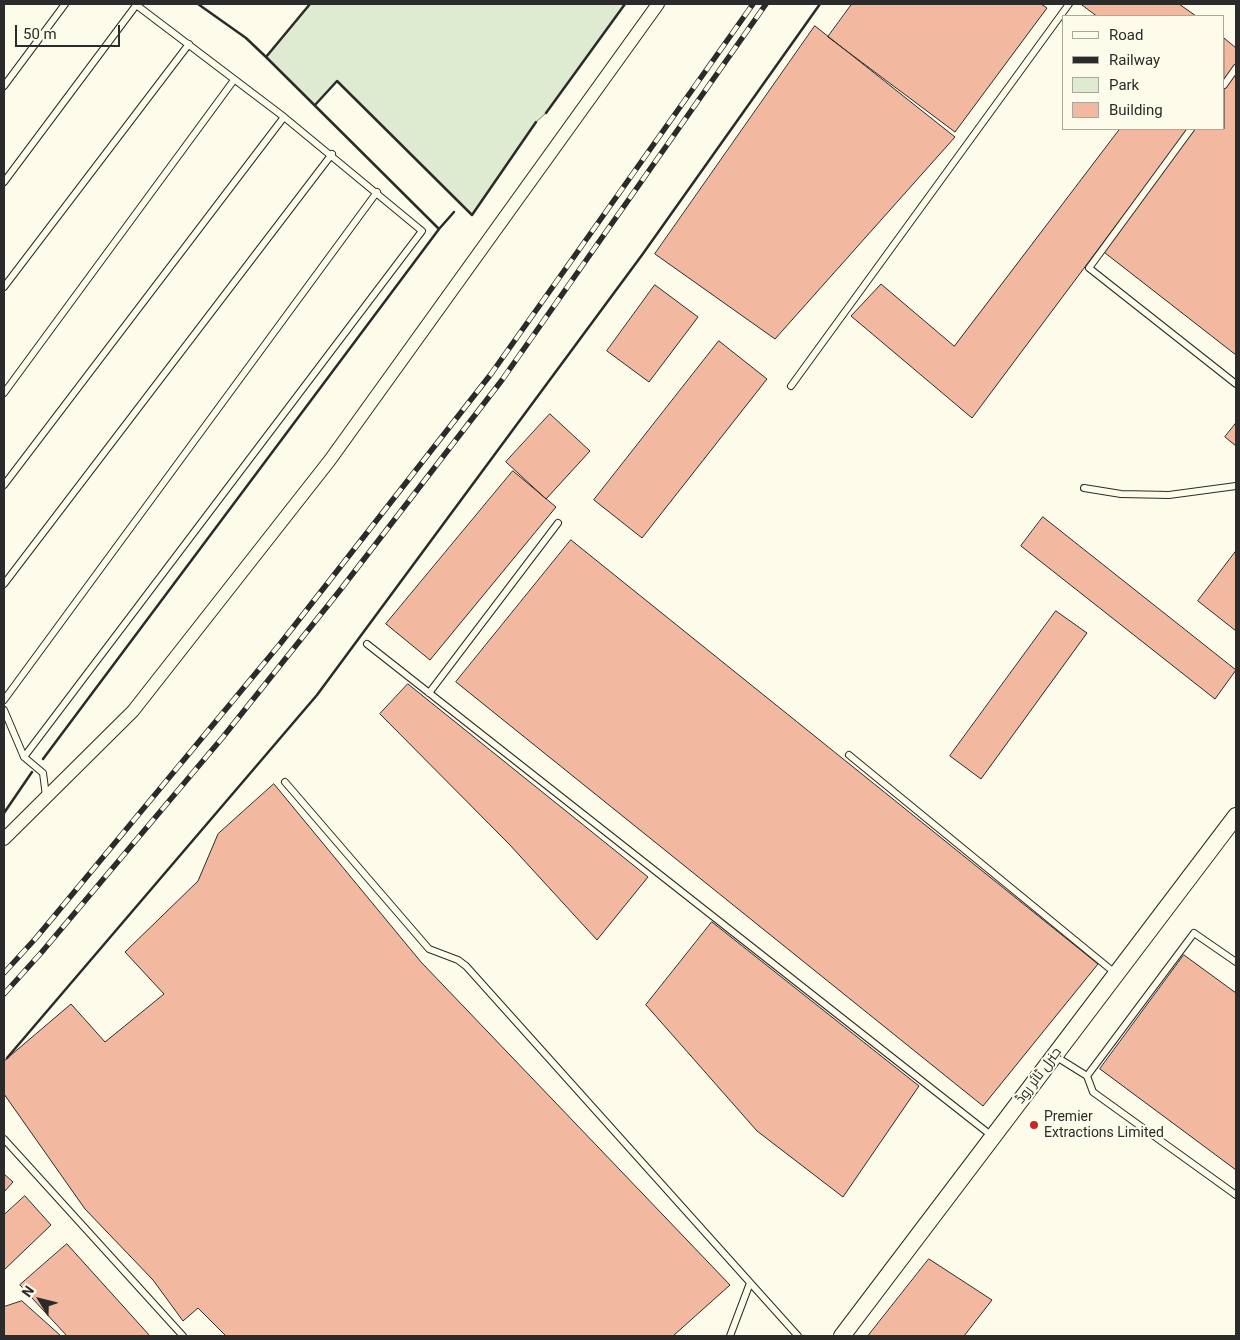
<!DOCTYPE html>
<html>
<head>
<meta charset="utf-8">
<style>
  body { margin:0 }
  #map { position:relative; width:1240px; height:1340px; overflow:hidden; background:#fdfbea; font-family:Roboto,sans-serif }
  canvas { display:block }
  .frame { position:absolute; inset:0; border:5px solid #2b2b2b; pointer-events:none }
  .legend { position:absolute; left:1062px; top:15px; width:162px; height:115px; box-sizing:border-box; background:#fdfbea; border:1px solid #a9a89e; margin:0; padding:6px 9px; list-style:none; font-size:15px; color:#2b2b2b }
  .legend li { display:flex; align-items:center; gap:10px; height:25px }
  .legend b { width:25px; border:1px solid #a9a89e }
  .north { position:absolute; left:15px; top:1275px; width:50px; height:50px; -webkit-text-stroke:4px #fdfbea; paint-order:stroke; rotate:306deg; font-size:14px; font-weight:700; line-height:20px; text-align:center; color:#2b2b2b }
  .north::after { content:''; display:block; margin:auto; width:18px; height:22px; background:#2b2b2b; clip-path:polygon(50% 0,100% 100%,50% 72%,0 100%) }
  .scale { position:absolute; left:15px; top:25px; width:105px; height:22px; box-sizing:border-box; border:2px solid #2b2b2b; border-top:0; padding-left:6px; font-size:15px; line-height:18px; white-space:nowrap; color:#2b2b2b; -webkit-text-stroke:4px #fdfbea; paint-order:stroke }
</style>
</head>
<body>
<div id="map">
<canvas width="1240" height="1340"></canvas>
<div class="frame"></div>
<ul class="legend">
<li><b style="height:6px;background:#fdfbea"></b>Road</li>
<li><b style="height:6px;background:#2b2b2b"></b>Railway</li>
<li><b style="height:14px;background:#deebd1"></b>Park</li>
<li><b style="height:14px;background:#f2b8a0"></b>Building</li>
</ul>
<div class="north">N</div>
<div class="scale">50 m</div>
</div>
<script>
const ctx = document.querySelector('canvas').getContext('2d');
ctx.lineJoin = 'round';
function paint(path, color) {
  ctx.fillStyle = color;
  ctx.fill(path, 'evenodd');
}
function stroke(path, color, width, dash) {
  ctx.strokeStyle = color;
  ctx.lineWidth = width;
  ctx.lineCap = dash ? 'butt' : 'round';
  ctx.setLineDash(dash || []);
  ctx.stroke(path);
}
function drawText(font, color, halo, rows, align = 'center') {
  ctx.font = font + ' Roboto,Cairo,sans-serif';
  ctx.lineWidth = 4;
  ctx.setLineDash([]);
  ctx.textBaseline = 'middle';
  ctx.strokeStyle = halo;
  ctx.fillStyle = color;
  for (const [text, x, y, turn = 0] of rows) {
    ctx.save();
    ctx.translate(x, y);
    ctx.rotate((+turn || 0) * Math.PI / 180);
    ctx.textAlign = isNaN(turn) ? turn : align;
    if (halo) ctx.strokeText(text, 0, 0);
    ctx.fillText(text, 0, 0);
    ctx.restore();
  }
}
const green = new Path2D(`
  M310 4H625L546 113 536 122 472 215 337 81 315 105 266 57Z`);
paint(green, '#deebd1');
stroke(green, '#74746e', 1);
const building = new Path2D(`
  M852 4H1041L1047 8 955 132 828 37Z
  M1081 4H1179L1196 16H1097Z
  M815 26 955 137 775 339 655 254Z
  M1224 38 1236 48V66L1224 82Z
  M1236 74V355L1100 249 1193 129H1224V90Z
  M1120 129H1188L972 418 851 316 881 284 954 346Z
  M655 285 698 317 649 382 607 351Z
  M719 341 767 379 642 538 594 500Z
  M550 414 590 451 546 499 506 462Z
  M1236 423V446L1225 437Z
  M513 471 556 507 430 660 386 624Z
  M1043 517 1236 670 1215 699 1021 546Z
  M571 540 1098 964 983 1106 456 682Z
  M1236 551V631L1198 601Z
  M1056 611 1087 633 981 779 950 756Z
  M408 684 648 877 597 940 509 844 380 714Z
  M274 784 421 962 730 1285 673 1336H226L198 1308 183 1321 153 1280 85 1209 4 1094V1061L71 1004 105 1042 164 994 125 952 198 881 218 834Z
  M712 922 919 1086 843 1197 757 1131 646 1005Z
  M1184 955 1236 993V1170L1100 1069Z
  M4 1174 13 1182 4 1192Z
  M25 1196 51 1225 4 1270V1215Z
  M67 1244 150 1336H67L20 1285Z
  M929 1259 992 1300 964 1336H868Z
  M22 1301 61 1336H4V1307Z`);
paint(building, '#f2b8a0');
stroke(building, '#2b2b2b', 1);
const service = new Path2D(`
  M1224 85 1236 68
  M4 86 65 4
  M1191 129 1089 268 1236 384
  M4 182 137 4
  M4 287 189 44
  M791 386 1069 4
  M4 393 234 80
  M4 485 284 117
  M1084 488 1121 494 1169 495 1236 486
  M4 584 332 154
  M367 644 992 1136
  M429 693 558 523
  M4 700 377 192
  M4 710 24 757 43 773 46 796
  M849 755 1115 973
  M24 757 422 231 284 117 135 4
  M285 782 429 949 458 960 466 966 798 1336
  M1055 1056 1087 1076 1093 1092 1236 1195
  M1087 1076 1194 933 1236 962
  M4 1139 183 1336
  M730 1336 750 1283`);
const minor = new Path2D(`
  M4 839 133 711 330 460 658 4`);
const tertiary = new Path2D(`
  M842 1336 1236 816`);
stroke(service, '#2b2b2b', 8);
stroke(minor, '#2b2b2b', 14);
stroke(tertiary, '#2b2b2b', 18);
stroke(service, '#fdfbea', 6);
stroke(minor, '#fdfbea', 12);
stroke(tertiary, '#fdfbea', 16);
const rail = new Path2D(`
  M4 973 36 938 280 644 491 374 753 4
  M4 994 41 953 223 737 341 589 502 380 766 4`);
stroke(rail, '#2b2b2b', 5.5);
stroke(rail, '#fdfbea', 4, [11]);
stroke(new Path2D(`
  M266 57 310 4
  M315 105 337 81 472 215 536 122
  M546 113 625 4
  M439 229 454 212
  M43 759 439 229 266 57 246 38 198 4
  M4 813 32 772
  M7 1058 317 695 642 255 820 4`), '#2b2b2b', 2.5);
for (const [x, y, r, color] of [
  [1034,1125,5,"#c62828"]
]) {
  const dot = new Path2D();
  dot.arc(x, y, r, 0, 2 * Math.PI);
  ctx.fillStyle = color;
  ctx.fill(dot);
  stroke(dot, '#fdfbea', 2);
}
drawText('14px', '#2b2b2b', '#fdfbea', [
  ["جنرل ٹائر روڈ",1039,1076,-53]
]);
drawText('14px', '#2b2b2b', '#fdfbea', [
  ["Premier",1044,1117],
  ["Extractions Limited",1044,1133]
], 'left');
</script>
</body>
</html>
